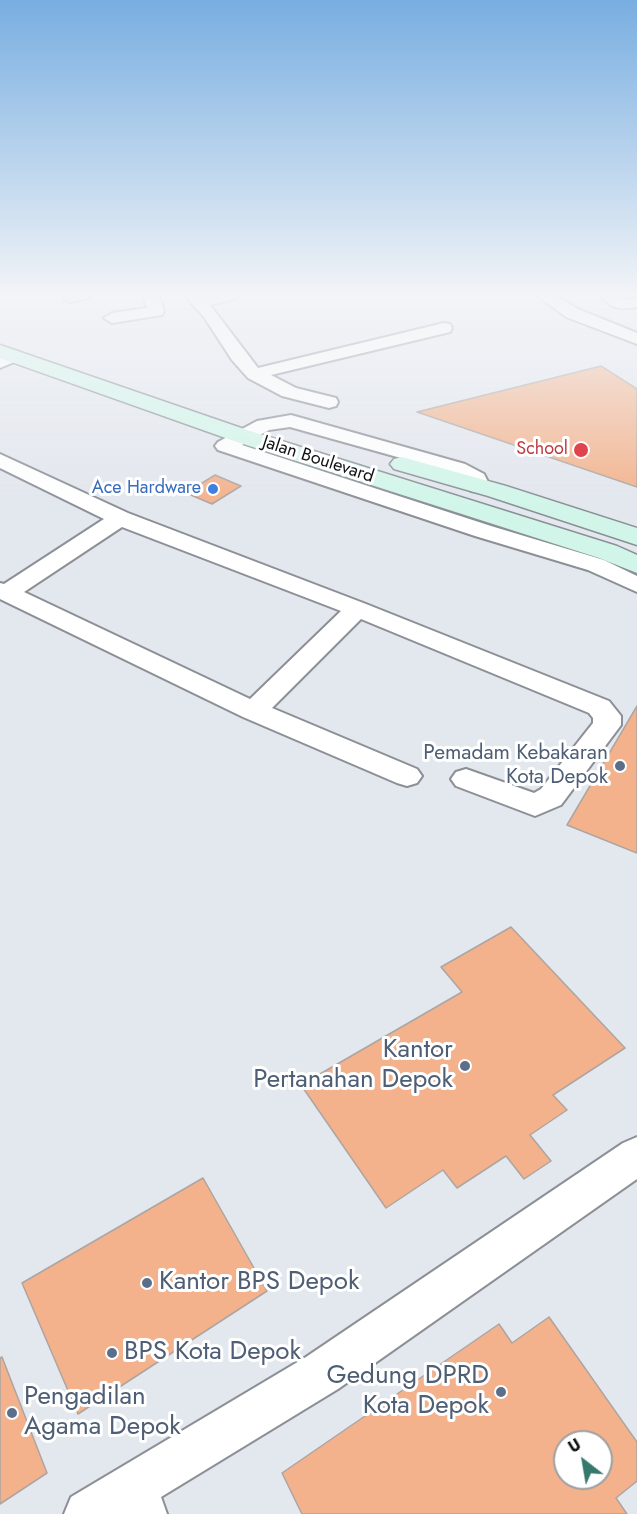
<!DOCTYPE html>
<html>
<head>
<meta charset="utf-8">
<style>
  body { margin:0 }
  #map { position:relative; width:637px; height:1514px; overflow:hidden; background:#e3e7ee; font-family:Jost,sans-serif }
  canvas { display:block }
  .north { position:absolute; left:553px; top:1430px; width:60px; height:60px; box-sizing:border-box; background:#fff; border:2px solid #9fa0a1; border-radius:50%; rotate:329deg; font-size:16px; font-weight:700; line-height:24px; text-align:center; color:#101113 }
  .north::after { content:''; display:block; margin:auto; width:21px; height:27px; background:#35796d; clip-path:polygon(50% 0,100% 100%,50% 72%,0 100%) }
</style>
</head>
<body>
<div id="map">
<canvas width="637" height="1514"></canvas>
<div class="north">U</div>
</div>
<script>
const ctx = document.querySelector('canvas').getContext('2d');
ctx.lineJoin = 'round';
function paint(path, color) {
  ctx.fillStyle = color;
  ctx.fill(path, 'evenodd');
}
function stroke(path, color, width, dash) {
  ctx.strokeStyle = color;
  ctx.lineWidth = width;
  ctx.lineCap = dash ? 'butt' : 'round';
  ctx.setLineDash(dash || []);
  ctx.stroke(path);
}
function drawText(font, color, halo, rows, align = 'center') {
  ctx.font = font + ' Jost,sans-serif';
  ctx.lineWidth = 6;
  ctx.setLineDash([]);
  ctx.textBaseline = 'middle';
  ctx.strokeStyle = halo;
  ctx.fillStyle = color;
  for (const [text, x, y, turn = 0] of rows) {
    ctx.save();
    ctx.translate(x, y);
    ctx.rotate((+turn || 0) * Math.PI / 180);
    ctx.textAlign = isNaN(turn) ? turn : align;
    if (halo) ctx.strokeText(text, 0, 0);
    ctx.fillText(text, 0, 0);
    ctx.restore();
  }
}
const building = new Path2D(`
  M601 366 637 389V487L417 412Z
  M215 475 241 486 212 504 186 493Z
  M637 706V853L567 825Z
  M511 927 625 1048 553 1095 567 1110 530 1135 551 1161 524 1179 506 1156 457 1188 443 1170 386 1208 301 1085 462 992 441 967Z
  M203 1178 267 1291 78 1414 22 1283Z
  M549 1317 637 1442V1481L616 1498 627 1514H302L282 1473 499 1324 512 1343ZM565 1442H601V1478H565Z
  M2 1357 47 1473 0 1504V1358Z`);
paint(building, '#f3b28c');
stroke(building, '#ada5a1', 1.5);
const minor = new Path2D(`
  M64 295H89L87 298 71 302 65 300Z
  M143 295H159L164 311 162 315 112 323 104 318 112 313 147 308Z
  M184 295H239L237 298 210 305 258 368 444 323 450 324 452 328 450 332 271 375 296 388 336 398 338 402 336 406 329 408 282 396 248 378 232 360 204 317Z
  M536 295H555L578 309 637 333V344L566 317Z
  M600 295H619L624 300 637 297V307C620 310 611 309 600 295Z
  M13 351 19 352 22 356 19 360 0 368V356Z
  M291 415 465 464 484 474 490 486 487 491 479 492 471 491 467 481 451 472 290 427 269 430 242 445 491 526 604 560 637 576V592L588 570 475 536 218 450 215 446 218 442 257 421Z
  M0 454 128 513 366 604 609 701 621 716V725L561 805 535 816 456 786 451 779 456 772 466 769 534 793 541 789 593 723V718L589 713 361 619 272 708 417 769 422 776 417 783 407 786 397 783 243 717 0 599V583L4 584 104 519 0 468ZM122 527 341 611 250 699 24 592Z
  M637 1137V1179L338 1389 161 1497 167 1514H64L71 1497 306 1357 623 1143Z`);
const secondary = new Path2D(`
  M0 345 250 431 617 546 637 555V573L599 558 234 441 0 358Z
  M402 457 506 486 637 528V545L488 496 394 469 390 464 394 459Z`);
stroke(minor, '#8c9096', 4);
stroke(secondary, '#8c9096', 3);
paint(minor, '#fff');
paint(secondary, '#d1f6e9');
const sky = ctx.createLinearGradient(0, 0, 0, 507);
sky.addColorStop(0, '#78aee1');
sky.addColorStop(0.58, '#f2f4f7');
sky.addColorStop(1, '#f2f4f700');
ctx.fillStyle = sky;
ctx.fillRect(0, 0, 637, 507);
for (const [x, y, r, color] of [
  [581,450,8,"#e0444e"],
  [213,489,6,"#3f7fe0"],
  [620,766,6,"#5c6f8a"],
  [465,1066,6,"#5c6f8a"],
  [147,1283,6,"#5c6f8a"],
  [112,1353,6,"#5c6f8a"],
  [501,1392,6,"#5c6f8a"],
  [12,1413,6,"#5c6f8a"]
]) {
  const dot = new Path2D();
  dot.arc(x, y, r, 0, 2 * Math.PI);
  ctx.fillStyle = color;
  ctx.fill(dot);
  stroke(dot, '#fff', 2);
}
drawText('18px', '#be3a42', '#fff', [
  ["School",568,450]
], 'right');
drawText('18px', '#101113', '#fff', [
  ["Jalan Boulevard",318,460,18]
]);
drawText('18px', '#366cbe', '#fff', [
  ["Ace Hardware",201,489]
], 'right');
drawText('21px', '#4e5e75', '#fff', [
  ["Pemadam Kebakaran",608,754],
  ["Kota Depok",608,778]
], 'right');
drawText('26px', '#4e5e75', '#fff', [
  ["Kantor",453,1051,"right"],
  ["Pertanahan Depok",453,1081,"right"],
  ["Kantor BPS Depok",159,1283],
  ["BPS Kota Depok",124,1353],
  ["Gedung DPRD",489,1377,"right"],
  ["Kota Depok",489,1407,"right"],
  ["Pengadilan",24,1398],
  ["Agama Depok",24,1428]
], 'left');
</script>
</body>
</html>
